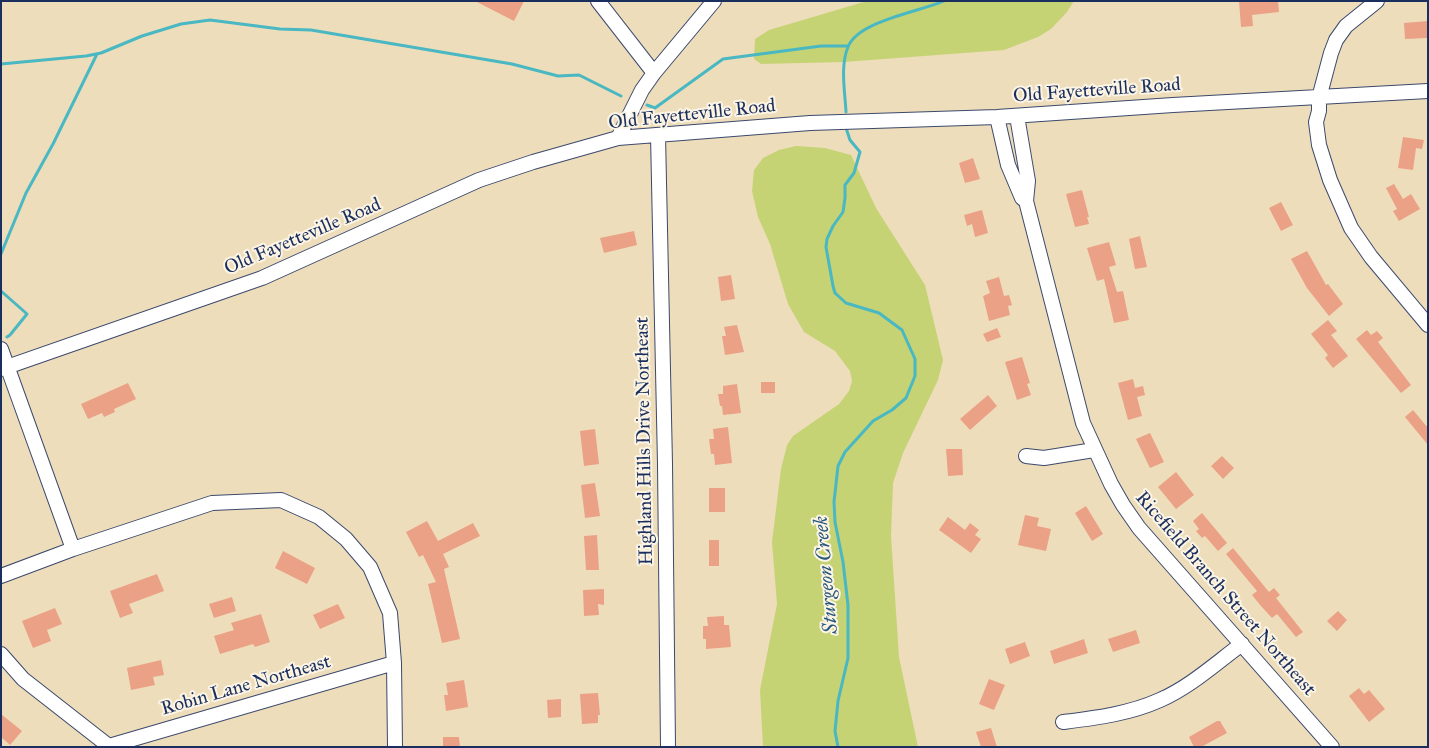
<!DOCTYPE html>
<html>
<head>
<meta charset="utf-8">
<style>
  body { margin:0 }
  #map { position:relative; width:1429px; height:748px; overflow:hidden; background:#edb; font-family:"IM FELL Great Primer",serif }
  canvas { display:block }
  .frame { position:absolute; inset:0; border:2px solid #1b2f5e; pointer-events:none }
</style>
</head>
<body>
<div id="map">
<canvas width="1429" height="748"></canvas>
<div class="frame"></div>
</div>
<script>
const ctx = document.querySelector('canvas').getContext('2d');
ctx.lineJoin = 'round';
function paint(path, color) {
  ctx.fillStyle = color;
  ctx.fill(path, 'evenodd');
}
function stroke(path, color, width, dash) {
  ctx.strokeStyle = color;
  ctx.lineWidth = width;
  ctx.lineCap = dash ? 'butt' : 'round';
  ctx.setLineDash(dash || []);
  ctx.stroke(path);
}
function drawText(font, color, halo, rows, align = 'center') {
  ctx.font = font + ' "IM FELL Great Primer",serif';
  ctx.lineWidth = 4;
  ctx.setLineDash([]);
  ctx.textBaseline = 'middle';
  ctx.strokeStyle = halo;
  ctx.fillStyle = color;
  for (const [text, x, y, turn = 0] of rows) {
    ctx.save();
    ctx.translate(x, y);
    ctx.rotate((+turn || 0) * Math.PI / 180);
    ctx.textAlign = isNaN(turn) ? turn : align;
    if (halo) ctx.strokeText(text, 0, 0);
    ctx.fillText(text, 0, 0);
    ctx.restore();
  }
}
paint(new Path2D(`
  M867 1H1074L1067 12 1051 29 1038 37 1004 50 844 62 761 64 754 59 755 39 769 30Z
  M796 146 825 148 851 155 876 208 925 285 943 360 938 380 903 453 893 483 891 536 899 657 918 747H763L760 690 777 604 772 542 781 469 787 445 793 436 839 404 849 391 852 381 850 371 835 351 804 332 788 304 770 244 758 217 752 191 754 170 763 158 779 150Z`), '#c5d375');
stroke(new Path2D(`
  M1 64 86 56 101 53 142 36 181 24 210 20 280 29 311 30 512 64 558 76 579 75 621 96
  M647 105 655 108 723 59 821 46H848
  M846 112C845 92 840 66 848 47 858 21 919 12 944 1
  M1 254 26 193 53 144 97 54
  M1 291 27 314 10 335 7 337
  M838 747 835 731 838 701 848 658V605L843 562 835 522 834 502 838 466 845 452 873 421 892 410 906 398 915 376V359L902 330 879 313 846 303 835 293 833 286 826 247 827 239 833 226 843 212 845 198V185L854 173 860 152 850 140 846 128`), '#49b8c2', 3);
paint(new Path2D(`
  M475 1H524L514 21Z
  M1239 1H1278L1279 12 1252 15 1253 26 1241 27Z
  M1428 21V38L1405 39 1404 23Z
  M1403 137 1424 140 1422 149 1416 148 1413 170 1398 168Z
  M973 158 980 179 965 183 959 163Z
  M1394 184 1403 199 1411 194 1420 209 1399 221 1393 211 1397 209 1386 188Z
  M1082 190 1089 217H1087L1089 224 1075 227 1066 194Z
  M1281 202 1293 225 1281 231 1269 208Z
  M982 210 988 233 975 237 972 224 967 226 964 215Z
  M634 231 637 245 604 253 600 238Z
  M1140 236 1147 267 1135 269 1129 239Z
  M1109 242 1116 265 1109 267 1117 292 1123 291 1129 320 1114 323 1104 279 1097 281 1087 248Z
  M1307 251 1326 285 1328 284 1343 304 1329 316 1307 288 1291 259Z
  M731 275 735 299 721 301 718 277Z
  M999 277 1004 296 1009 295 1012 305 1008 306 1010 315 989 321 983 296 990 293 986 281Z
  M1328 320 1337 331 1331 335 1348 356 1333 368 1325 358 1328 355 1311 334Z
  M737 325 744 352 725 355 722 336H726L724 327Z
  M997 328 1001 337 987 342 983 334Z
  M1367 330 1371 335 1377 331 1383 338 1378 342 1411 385 1401 393 1356 339Z
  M1022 357 1030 383 1027 384 1031 395 1017 400 1005 362Z
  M1133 379 1135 388 1143 386 1145 395 1137 397 1142 416 1128 420 1118 383Z
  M761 382H775V393H761Z
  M128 383 136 399 114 409 115 412 104 417 102 413 88 419 81 404Z
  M737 384 741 413 723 415 722 406H720L718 394H723V386Z
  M988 395 997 406 970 430 960 419Z
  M1413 410 1428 428V445L1405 417Z
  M728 427 732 463 715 465 714 454H711L709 439H714L713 429Z
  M595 429 599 464 584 466 580 431Z
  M1150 433 1164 462 1150 468 1136 439Z
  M946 449H962L963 475 948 476Z
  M1222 456 1234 468 1223 479 1211 466Z
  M1176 472 1194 495 1176 509 1158 487Z
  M595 483 600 516 585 518 581 485Z
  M709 488H725V512H709Z
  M1086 506 1103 534 1092 541 1075 513Z
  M1202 513 1227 543 1218 551 1205 536 1202 538 1196 531 1199 529 1193 521Z
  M1025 515 1039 518 1037 526 1051 529 1046 551 1018 545Z
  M948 517 965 530 970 523 979 530 975 535 981 539 971 553 939 530Z
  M427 521 438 541 473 523 480 536 443 554 449 567 444 569 460 639 442 643 428 584 436 582 423 555 419 557 406 532Z
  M597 535 599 570H586L584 536Z
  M709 540H719V566H709Z
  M1233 548 1269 592 1274 588 1280 595 1276 598 1303 632 1296 637 1277 614 1272 618 1261 606 1252 595 1257 591 1226 554Z
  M283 551 315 568 307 584 275 568Z
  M157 574 164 591 129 604 133 613 120 618 110 591Z
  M604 589V605L598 604 599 615 584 616 583 590Z
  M232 597 236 611 214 618 209 604Z
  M338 604 345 618 320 629 313 615Z
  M55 608 62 624 47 630 51 641 33 648 22 621Z
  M1338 611 1347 620 1337 631 1327 621Z
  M261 614 270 642 255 647 253 644 220 654 214 636 234 630 231 623Z
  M724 616V625H729L731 647 706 649V639H703V626H708L707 617Z
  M1136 630 1140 643 1113 652 1108 639Z
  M1084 639 1088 653 1054 664 1050 651Z
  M1025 642 1030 656 1010 664 1005 649Z
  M161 660 164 675 153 677 155 685 131 690 127 668Z
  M989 679 1005 685 994 710 979 704Z
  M464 680 468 707 446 711 444 695H448L446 683Z
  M1359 688 1364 694 1369 690 1385 709 1369 722 1349 696Z
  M598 693 600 715H598V723L582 724 580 694Z
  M561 699V717L548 718 547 700Z
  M1 714 22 731 10 745 1 737Z
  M1217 721H1220L1227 733 1201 747H1194L1189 737Z
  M991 728 997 747H981L976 732Z
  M443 737H459L460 747H443Z`), '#eaa186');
const minor = new Path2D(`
  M598 1 654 73
  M1377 1 1346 26 1336 40 1331 53 1319 98V111L1316 122 1319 145 1330 180 1351 228 1371 257 1428 325
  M1017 116 1028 181 1026 201 1083 423 1111 484 1123 505 1139 528 1332 747
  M997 117 1008 165 1022 198 1026 201
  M658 135 665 464 668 747
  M618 138 642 90 654 73 714 1
  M1 349 73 549
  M1 369 262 278 479 180 533 162 618 138 810 123 997 117 1173 105 1428 91
  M1026 456 1044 458 1094 450
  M1 576 73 549 212 503 281 500 319 517 346 539 370 567 390 613 394 663 395 747
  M1 654 23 679 110 747
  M1063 722C1095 718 1129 714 1160 700 1190 687 1216 663 1242 644
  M109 746 394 663`);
stroke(minor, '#3b496c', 16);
stroke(minor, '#fff', 14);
drawText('19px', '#1b2f5e', '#fcf5e5', [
  ["Old Fayetteville Road",1097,91,-4],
  ["Old Fayetteville Road",692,115,-6],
  ["Old Fayetteville Road",303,237,-23],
  ["Highland Hills Drive Northeast",645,441,-91],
  ["Ricefield Branch Street Northeast",1225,594,49],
  ["Robin Lane Northeast",246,686,-16]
]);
drawText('italic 20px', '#29587c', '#fcf5e5', [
  ["Sturgeon Creek",827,575,-95]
]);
</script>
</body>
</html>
